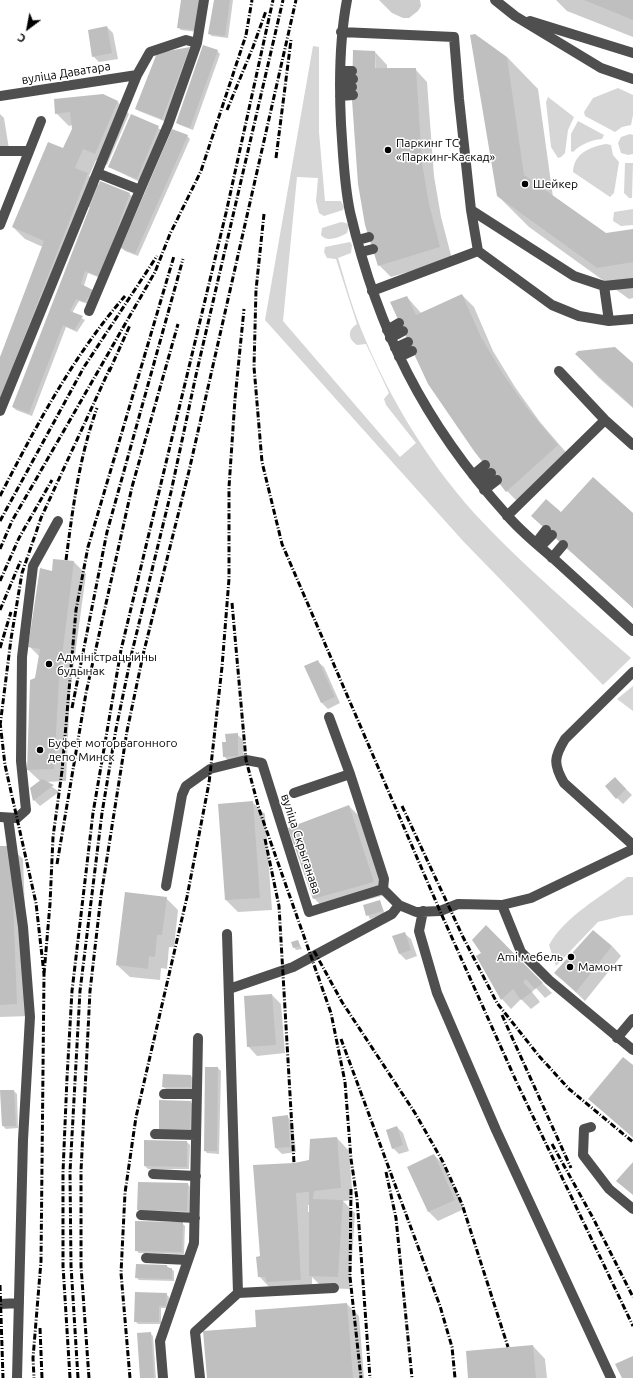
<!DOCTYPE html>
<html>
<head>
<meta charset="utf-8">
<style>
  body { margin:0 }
  #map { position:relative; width:633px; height:1378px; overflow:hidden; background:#fff; font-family:Ubuntu,sans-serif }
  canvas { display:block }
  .north { position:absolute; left:8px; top:8px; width:40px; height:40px; -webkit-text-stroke:3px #fff; paint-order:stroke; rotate:212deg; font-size:11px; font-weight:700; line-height:16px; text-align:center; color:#000 }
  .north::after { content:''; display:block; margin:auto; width:14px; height:18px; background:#000; clip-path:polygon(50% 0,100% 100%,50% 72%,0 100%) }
</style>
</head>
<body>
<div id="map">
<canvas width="633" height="1378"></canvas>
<div class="north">С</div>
</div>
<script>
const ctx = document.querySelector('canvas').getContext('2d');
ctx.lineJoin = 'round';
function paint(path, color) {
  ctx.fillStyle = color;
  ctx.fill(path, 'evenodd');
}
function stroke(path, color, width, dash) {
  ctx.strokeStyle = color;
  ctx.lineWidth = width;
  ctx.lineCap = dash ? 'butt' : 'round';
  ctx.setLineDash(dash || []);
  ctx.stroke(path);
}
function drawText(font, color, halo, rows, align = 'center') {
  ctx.font = font + ' Ubuntu,sans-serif';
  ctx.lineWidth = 3;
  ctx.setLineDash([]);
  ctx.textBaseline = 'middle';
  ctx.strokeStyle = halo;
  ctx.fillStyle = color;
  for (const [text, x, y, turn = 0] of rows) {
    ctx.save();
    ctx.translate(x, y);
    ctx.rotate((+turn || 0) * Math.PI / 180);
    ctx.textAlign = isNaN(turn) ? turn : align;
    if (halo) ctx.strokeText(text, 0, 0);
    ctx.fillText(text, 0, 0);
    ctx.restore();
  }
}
paint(new Path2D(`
  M313 46 319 47V132L325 201H341L344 207 343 210 324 216 319 213 316 201 318 178 297 177 283 321 400 457 416 443 386 405 384 399 389 393 366 344 357 345C348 339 347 330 357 324L336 259 327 258 324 252 325 247 350 242 352 245 351 253 338 258C344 277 349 297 356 316 383 388 424 457 475 514 523 566 578 612 631 658L603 685 463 541 265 320Z
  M618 88 633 95V115L631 125 622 127 615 132 585 116 584 112 593 98Z
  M548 97 574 117 568 130 565 153 561 157 558 158 551 147 546 102Z
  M578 121 604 135 602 139C591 140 581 144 573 152L571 151V134Z
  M630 134 633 135V154L628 155 621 153 618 143 621 137Z
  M606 144 611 145 613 155 619 162 614 193 610 197 573 172C574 153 590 147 606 144Z
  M625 163H633L632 198H629L624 193Z
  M633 209V225L621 226 613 221 614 212Z
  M341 222 346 223 349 225 347 233C340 237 327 243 321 235L322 228Z
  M633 686V711L617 699Z
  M627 877H633V915L622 916 598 922 556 966 549 945C565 916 601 897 627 877Z`), '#d6d6d6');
paint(new Path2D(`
  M182 0 198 32 181 30 178 27Z
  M215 0H233L228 38 212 36 209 34Z
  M379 0H420L421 6 418 11 409 18H403L392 13Z
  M556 0H633V37L567 11Z
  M107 27 113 33 118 59 99 62 93 56Z
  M189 48 192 51 164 121 139 111 136 109Z
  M217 51 220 54 193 130 180 125 177 123Z
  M375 52 387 65V69H415L427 82 434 176 441 217 452 259 391 277 379 265Z
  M507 57 538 89 553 197 606 234 633 230V298L629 299 529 227 498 196Z
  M117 101 129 114 107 165 96 160 89 176 100 186 129 194 132 196 103 279 88 273 84 286 93 291 88 304 79 301 72 313 85 320 77 332 66 327 32 416 16 410 13 407 91 208 81 203 0 409V360L43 247 25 239 13 227 64 149 73 129 72 125 69 126 56 113Z
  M0 114 4 118 9 149 0 150Z
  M131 115 162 130 140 182 109 167Z
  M187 136 190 139 138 256 125 251 122 248Z
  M462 295 474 307 493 351 515 387 540 422 570 457 519 503 507 491 475 451 407 297 421 313Z
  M576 354 633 365V408L599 378Z
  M633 514V608L532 516Z
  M74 562 86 574 70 692 66 781 46 782 59 792 40 806 34 800 31 788 40 781 28 770 36 679 40 657 29 646 53 572Z
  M317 661 324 667 340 703 328 709 322 703 305 666Z
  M237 734 243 740 244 762 230 763 224 756 227 742Z
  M615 778 632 795 623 804 606 787Z
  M252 802 265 814 272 910 238 912 226 900Z
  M349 806 361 818 385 895 326 911 314 898Z
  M0 847H10L23 859 29 1016 0 1017Z
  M166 898 178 910 174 947H169L167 969 161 968 160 980 130 977 117 965Z
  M380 901 385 914 370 919 364 906Z
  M486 927 552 993 545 998 536 988 532 992 540 1002 531 1009 521 999 511 1009 502 999 477 957 483 953Z
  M404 933 411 939 417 956 406 960 400 954 394 937Z
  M298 941 302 949 296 950 294 947Z
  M612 946 621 956 585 1001 565 982Z
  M272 995 281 1004 285 1053 257 1056 248 1046 245 997Z
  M633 1066V1138L589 1099Z
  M218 1068 221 1071 219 1154 207 1153 205 1151Z
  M191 1076 194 1079 193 1090 166 1089 163 1087Z
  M14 1091 17 1094 18 1128 6 1129 3 1126Z
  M190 1102 193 1104V1132L163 1131 160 1128Z
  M287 1116 293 1123 296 1152 282 1154 276 1148Z
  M397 1127 403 1133 409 1151 399 1154 393 1148Z
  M337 1138 349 1151 353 1200 343 1201 355 1213 350 1289 323 1288 312 1277V1292L271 1289 259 1276 261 1257 294 1164 310 1160ZM308 1205H310V1212H308Z
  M187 1142 190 1145 189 1169H148L145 1166Z
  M434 1155 443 1164 464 1209 438 1221 429 1212 409 1167Z
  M188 1184 190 1187V1213L141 1212 138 1210Z
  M182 1223 185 1226 184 1254 139 1253 136 1250Z
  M167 1266 174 1271V1281L139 1280 136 1277Z
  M166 1294 169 1297V1308H161V1324H138L135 1321Z
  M347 1304 359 1316 364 1378H208L258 1328Z
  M150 1333 153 1336 156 1378H141Z
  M533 1346 545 1359 547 1378H469Z`), '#0003');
paint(new Path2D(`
  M181 0H200L195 30 177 28Z
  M214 0H230L225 36 208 34Z
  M584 0H633V20Z
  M107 26 112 53 92 57 88 30Z
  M475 34 507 57 524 175 606 233 633 229V262L597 268 497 196 470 35Z
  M203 45 218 50 190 128 176 123Z
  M190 47 162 119 135 109 157 53Z
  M353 50 375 51V68H416L422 163 429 204 440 247 378 266 365 225 358 184 352 100Z
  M103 94 118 101 95 154 83 149 75 168 88 173 0 399V357L44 241 12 227 48 142 63 148 72 129 70 112 55 114 54 99Z
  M131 114 159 126 137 179 108 167Z
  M172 129 188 135 135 254 121 248Z
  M100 181 130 193 100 277 85 271 81 284 93 290 85 302 76 299 70 311 83 316 74 330 63 325 29 413 12 407Z
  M462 294 481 337 503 374 527 408 558 445 506 492 474 451 428 384 390 302 407 296 416 315Z
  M615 347 633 363V407L575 354 578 351Z
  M593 477 633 513V608L531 516 546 499 561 512Z
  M53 559 74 561 59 680 54 769 27 770 30 680 35 678 40 649 28 647 40 568 52 571Z
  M318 660 335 697 321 703 304 666Z
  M238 733V756L223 757 222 742H226L225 734Z
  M615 777 626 789 616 799 605 786Z
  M42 779 54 785 33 801 30 788Z
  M253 801 260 898 225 900 218 804Z
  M349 805 374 882 313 899 288 828Z
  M0 846H11L17 1004 0 1005Z
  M125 892 167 897 162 935H157L155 957 149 956 148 969 116 965Z
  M380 900 383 911 366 916 363 905Z
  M486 925 543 983 535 989 526 979 523 982 532 992 521 1000 513 989 501 1000 476 956 481 953 472 940Z
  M593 930 612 946 576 992 554 973Z
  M405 932 411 950 399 954 392 936Z
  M298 940 300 946 293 948 291 942Z
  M272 994 276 1045 247 1047 244 996Z
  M623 1057 633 1065V1137L588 1099Z
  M205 1067H218L217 1151H204Z
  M163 1074 191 1075V1087H162Z
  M0 1090H14L16 1126H2Z
  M159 1100 191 1101 190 1129H159Z
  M288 1115 290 1147 275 1148 272 1117Z
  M397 1126 403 1145 392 1149 386 1130Z
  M337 1137 341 1188 314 1191 313 1199 343 1200 338 1277 309 1276V1192L296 1193 301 1280 267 1282 265 1277H258L256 1257 260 1256 253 1165 294 1163 309 1160 310 1139Z
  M144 1140 187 1141V1167L144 1166Z
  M434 1154 455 1200 428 1212 407 1167Z
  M633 1162V1195L616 1181Z
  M138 1182 188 1183 187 1211 137 1210Z
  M135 1221 183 1222 182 1252 135 1251Z
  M136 1264 167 1265V1268H172V1279L135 1278Z
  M135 1292 167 1293 166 1306H159V1322H134Z
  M347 1303 353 1378H207L203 1331 256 1327 255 1310Z
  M151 1332 154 1378H140L137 1333Z
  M533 1345 536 1378H468L466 1351Z
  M633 1356V1378H622L615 1364Z`), '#bfbfbf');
stroke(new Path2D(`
  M347 0C339 41 339 82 341 124 343 153 344 184 350 212 378 331 424 423 506 514 520 531 538 545 554 559 580 583 607 607 633 631
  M495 0 515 16 601 68 633 79
  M530 21 633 53
  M341 32 454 37 459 99 471 210 478 251 552 305 579 316 609 321 633 319
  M341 71H352
  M340 78 353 79
  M340 86 352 87
  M0 96 137 75
  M340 96 353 95
  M0 151H28
  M140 190 168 125 197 43 204 0
  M471 210 574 276 604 286 633 283
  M0 225 41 121
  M358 240 369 237
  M361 252 373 249
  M604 286 609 321
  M372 291 478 251
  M89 311 140 190 97 173
  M387 330 399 323
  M390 338 403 331
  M395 348 408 342
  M399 357 412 351
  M559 371 605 420 633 445
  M0 411 137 75 150 52 186 40 197 43
  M473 475 485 465
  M479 482 491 473
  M484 490 497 480
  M507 516 605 420
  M536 543 546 530
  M540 547 552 535
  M552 558 563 545
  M633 672 565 739C554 757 553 764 564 783L633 845
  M329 717 350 774
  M294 793 350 774 384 879 383 889
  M0 817 17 818 26 810 21 761 22 657 33 566 58 521
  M8 818 23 927 30 1017 23 1140 17 1378
  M166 886 182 795 186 786 210 769 246 760 262 763 309 912 383 889 399 905 416 912 440 911 458 904 502 905 531 898 633 849
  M502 905 521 952 549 980 633 1050
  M423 911 419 931 437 993 496 1130 611 1378
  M229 989 293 967 392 914 399 905
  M617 1038 633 1019
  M164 1094H197
  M591 1127 584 1129 583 1155 609 1189 633 1209
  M155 1134 196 1135
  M153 1174 196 1176
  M141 1215 195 1218
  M146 1258 188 1260
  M238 1293 334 1288
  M0 1304 19 1303
  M163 1378 160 1341 194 1243 198 1038
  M200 1378 195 1332 238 1293 227 934`), '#4f4f4f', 10);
stroke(new Path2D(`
  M227 110 253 47 266 11
  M276 158 291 40
  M264 214 256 290 254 367 262 462 282 544 440 911 517 1083 633 1326
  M109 372 130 325
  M0 496C36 426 73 356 125 296
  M0 521 84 367 157 256
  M0 549 12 521 155 272 170 234 201 171 246 35 252 0
  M66 560C73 507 79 458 97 408
  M0 581 19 538 52 480
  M232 603 246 760 259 809 331 1013 345 1082 351 1159 357 1199 370 1378
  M0 610 21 560
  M0 648 11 612
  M72 708 107 532 183 259
  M0 722 5 765 36 903 44 974 41 1261 33 1358 34 1378
  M0 726 11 639 22 573 41 518 110 368
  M402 806 463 937 497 1003 539 1056 569 1089 633 1142
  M265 839 279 906 294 1163
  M57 864 86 693 132 487 178 324
  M314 951 342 1002 415 1113 443 1162 462 1204 508 1347
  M44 974 50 904 53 837 62 771 76 610 88 547 174 256
  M502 1015 571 1168
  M341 1039 440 1306 452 1347 455 1378
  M552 1144 593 1218 633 1297
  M386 1172 396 1218 412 1378
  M351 1189 350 1277 361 1378
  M0 1285 3 1378
  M40 1328 42 1378
  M70 1378 63 1266V1172L67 1078 72 991 93 813 121 650 226 213 273 0
  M78 1378 71 1266 70 1172 80 991 102 813 116 729 132 652 171 492 196 375 283 0
  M89 1378 81 1266V1171L90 991 101 896 127 731 143 655 189 471 296 0
  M130 1378 121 1273 125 1193 136 1117 187 897 209 783 222 667 229 579V487L235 399 244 309`), '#000', 3, [6, 2, 1, 2]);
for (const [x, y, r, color] of [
  [388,150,4,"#000"],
  [525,184,4,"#000"],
  [49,664,4,"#000"],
  [40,750,4,"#000"],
  [571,957,4,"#000"],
  [570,967,4,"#000"]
]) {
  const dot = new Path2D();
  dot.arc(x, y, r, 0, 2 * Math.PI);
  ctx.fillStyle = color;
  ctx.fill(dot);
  stroke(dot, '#fff', 1.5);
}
drawText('12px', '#000', '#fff', [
  ["вуліца Даватара",66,73,-9],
  ["вуліца Скрыганава",301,844,72]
]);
drawText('12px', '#000', '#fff', [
  ["Паркинг ТС",396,143],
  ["«Паркинг-Каскад»",396,157],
  ["Шейкер",533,184],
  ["Адміністрацыйны",57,657],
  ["будынак",57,671],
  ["Буфет моторвагонного",48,743],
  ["депо Минск",48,757],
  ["Ami мебель",563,957,"right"],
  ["Мамонт",578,967]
], 'left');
</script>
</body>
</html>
